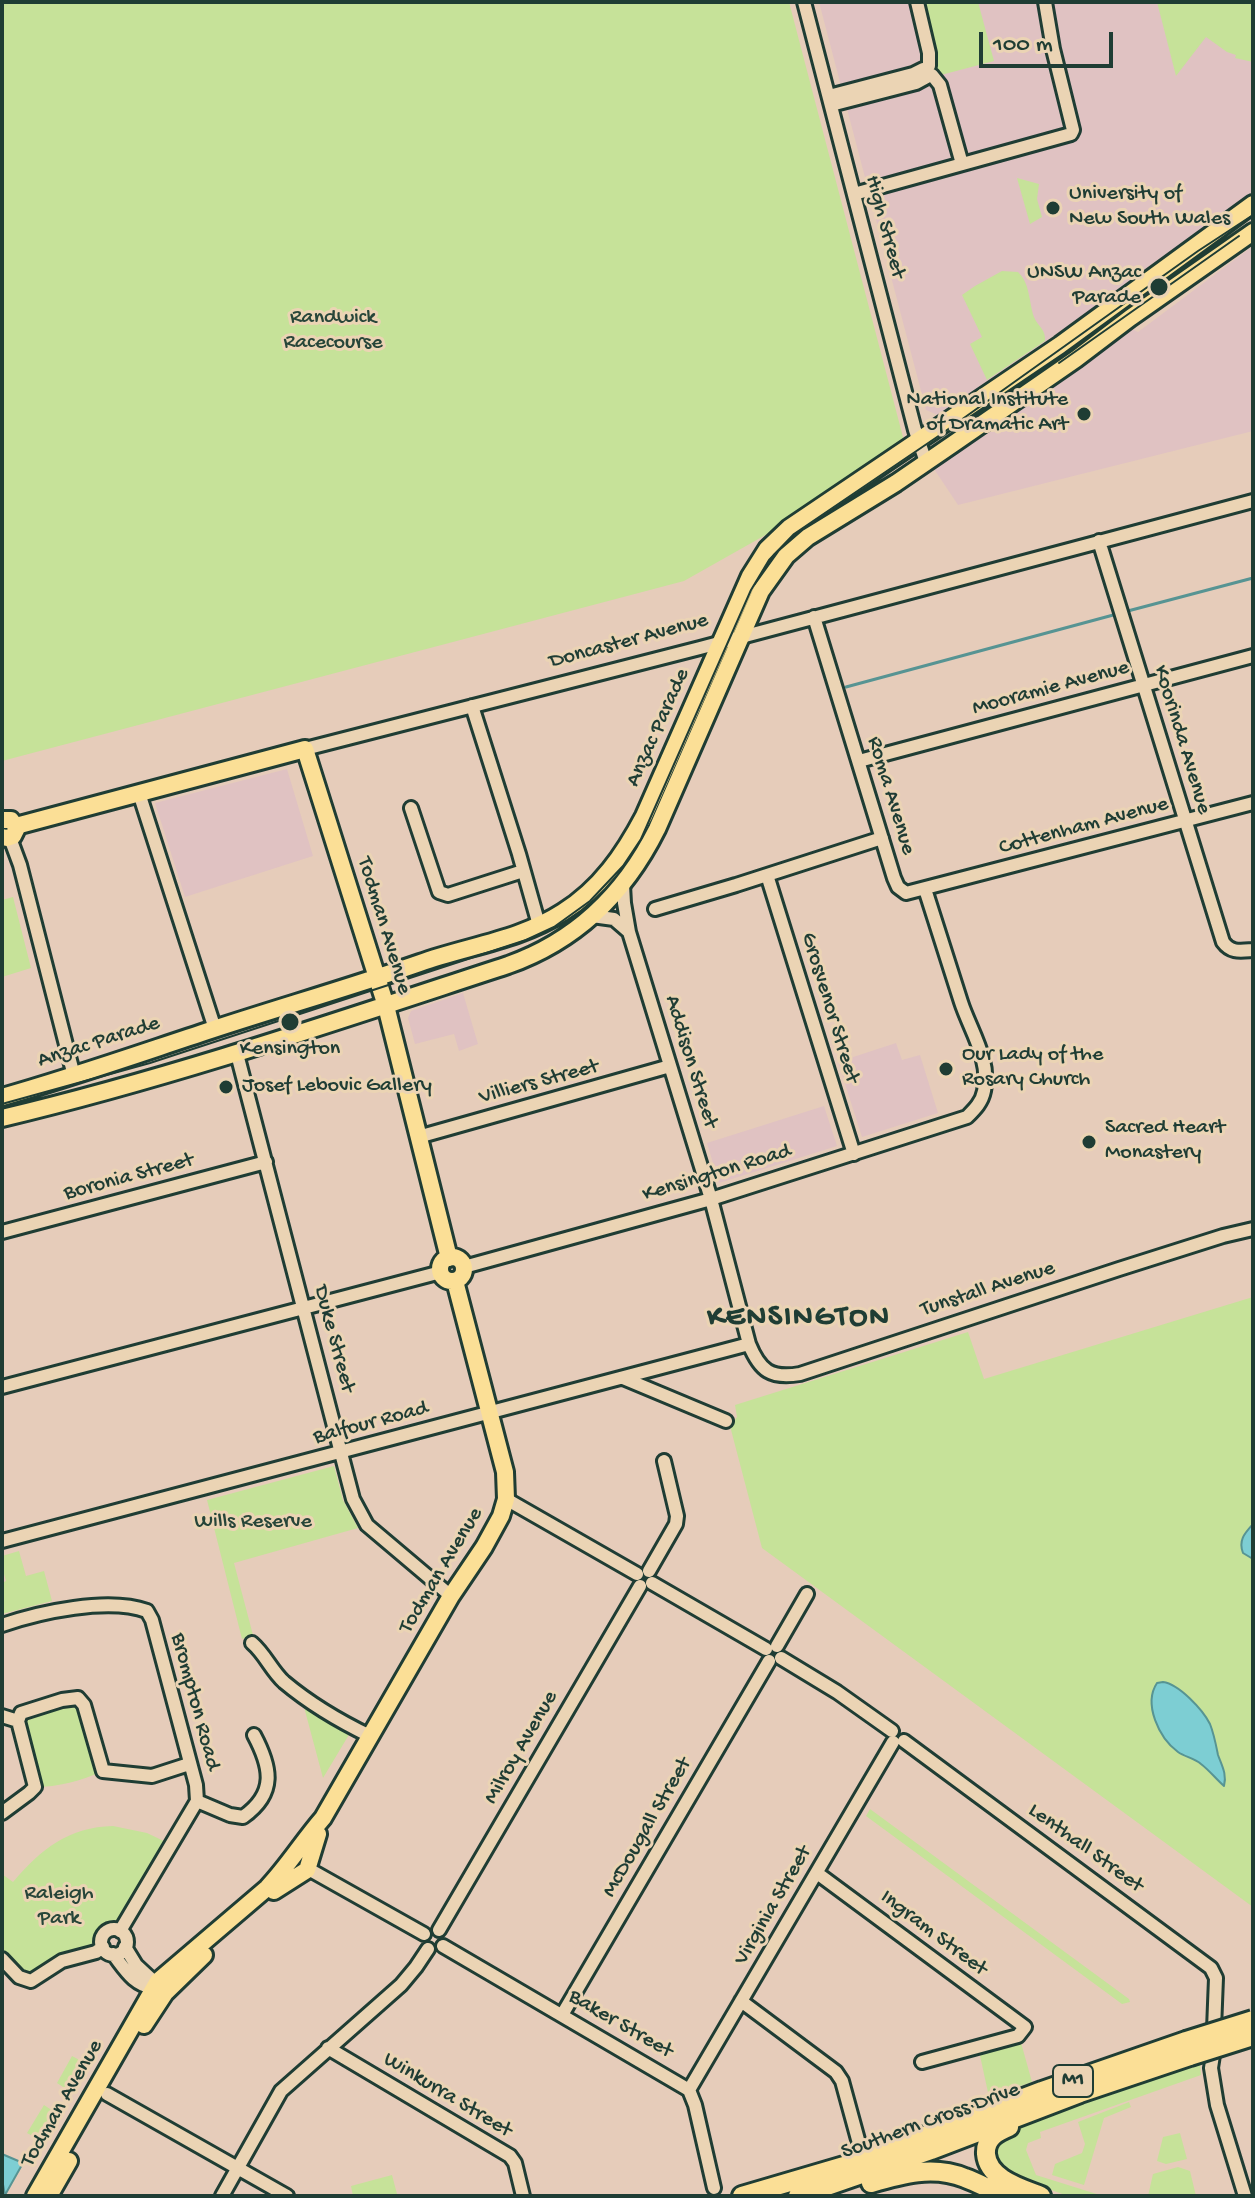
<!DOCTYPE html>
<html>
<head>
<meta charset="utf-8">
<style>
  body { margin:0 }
  #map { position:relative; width:1255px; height:2198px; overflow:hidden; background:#e6ccba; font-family:"Gochi Hand",sans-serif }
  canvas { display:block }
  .frame { position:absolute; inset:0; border:4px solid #1f3d34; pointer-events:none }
  .scale { position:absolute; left:979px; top:32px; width:134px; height:36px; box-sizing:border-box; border:4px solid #1f3d34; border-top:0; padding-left:10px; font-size:24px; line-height:28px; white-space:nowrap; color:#1f3d34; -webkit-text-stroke:6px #ebd4b4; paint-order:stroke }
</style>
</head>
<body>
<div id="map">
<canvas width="1255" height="2198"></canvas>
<div class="frame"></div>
<div class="scale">100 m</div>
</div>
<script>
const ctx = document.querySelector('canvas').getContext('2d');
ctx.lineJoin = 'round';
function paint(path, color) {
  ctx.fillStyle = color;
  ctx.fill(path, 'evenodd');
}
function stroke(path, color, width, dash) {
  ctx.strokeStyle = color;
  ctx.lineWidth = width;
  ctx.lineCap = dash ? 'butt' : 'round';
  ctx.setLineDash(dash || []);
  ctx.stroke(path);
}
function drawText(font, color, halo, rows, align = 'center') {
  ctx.font = font + ' "Gochi Hand",sans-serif';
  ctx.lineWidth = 6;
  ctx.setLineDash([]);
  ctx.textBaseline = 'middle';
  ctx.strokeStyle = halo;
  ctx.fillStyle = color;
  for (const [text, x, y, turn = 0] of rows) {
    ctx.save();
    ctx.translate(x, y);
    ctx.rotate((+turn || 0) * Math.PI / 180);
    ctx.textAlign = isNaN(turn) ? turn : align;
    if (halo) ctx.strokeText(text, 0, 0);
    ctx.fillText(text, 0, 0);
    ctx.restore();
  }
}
paint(new Path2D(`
  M819 2H1253V195L940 416 926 410Z
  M1253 246V431L958 505 934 469 1132 329 1138 332Z
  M287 769 313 856 185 897 155 803Z
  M463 993 478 1044 459 1051 454 1034 415 1044 408 1018 411 1011Z
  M896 1043 902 1060 920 1055 938 1113 862 1137 838 1062Z
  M824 1106 837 1146 719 1183 707 1143Z`), '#e0c2c2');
paint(new Path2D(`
  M2 2H789L904 441 769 533 684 581 2 761Z
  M920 2H978L994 61 941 75 933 62Z
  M1157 2H1253V62L1235 58 1236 55 1227 52 1206 37 1176 76Z
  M1017 178 1039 184 1037 199 1042 217 1030 224Z
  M1002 271 1018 272C1030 283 1029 302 1034 317 1038 327 1046 329 1045 341L987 380 970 344 982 337 962 295 975 286Z
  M13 897 31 968 2 977V900Z
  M1253 1297V1907L762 1548 730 1426 737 1417 735 1405 968 1332 984 1379Z
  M334 1466 343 1500 358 1528 234 1563 253 1635 242 1639 207 1500Z
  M19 1551 26 1576 44 1571 52 1601 2 1614V1583L6 1581 2 1567V1556Z
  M78 1698 103 1771C81 1781 58 1787 35 1787L18 1721Z
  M304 1707 350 1733 323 1778Z
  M870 1809 1129 1999 1130 2002 1122 2004 866 1816Z
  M113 1826 147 1833 172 1845 115 1929 104 1934 101 1943 31 1981 2 1959V1874L13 1882C41 1849 69 1827 113 1826Z
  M1020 2039 1032 2082 989 2097 979 2051Z
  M72 2056 85 2063 69 2091 57 2083Z
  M1200 2062 1201 2075 1040 2132 1041 2138 1028 2143 1026 2150 1036 2175 1103 2196H1068L1012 2176 997 2168 992 2144 1001 2132Z
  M1129 2102 1131 2107 1104 2118 1084 2185 1052 2175 1055 2164 1082 2153 1085 2144 1078 2122Z
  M44 2105 56 2113 40 2140 27 2133Z
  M1180 2133 1187 2159 1166 2164 1157 2161 1163 2137Z
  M1178 2167 1190 2171 1196 2196H1148L1153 2174Z
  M392 2175 397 2194 353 2196 351 2186Z`), '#c6e299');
const water = new Path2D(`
  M1253 1524V1559L1243 1553C1238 1540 1245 1533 1253 1524Z
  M1163 1682C1179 1684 1203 1710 1210 1724 1214 1734 1216 1745 1218 1755 1222 1766 1227 1774 1224 1786 1217 1780 1209 1770 1201 1764 1194 1758 1185 1757 1178 1752 1159 1738 1143 1704 1157 1683Z
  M2 2154 23 2163 5 2195 2 2179Z`);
paint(water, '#7dced3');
stroke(water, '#579493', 2);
stroke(new Path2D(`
  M1124 612 1253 578
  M846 687 1117 614`), '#579493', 3);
const minor = new Path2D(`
  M804 2 915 430 926 462
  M917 2 929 53V66
  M932 75 940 85 962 164
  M829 96 913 74 923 69
  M831 105 916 83 927 77
  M854 194 1071 134 1073 130 1053 49 1045 2
  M1099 541 1223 942C1231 953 1240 951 1253 950
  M814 617 894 878 898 887 906 893 1253 803
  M472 706 519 854 539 925
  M305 749 700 648 1253 501
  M859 761 1253 656
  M139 793 215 1029
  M411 808 439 892 448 895 523 871
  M10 838 20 865 74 1076
  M767 875 854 1154
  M623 885 624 903 629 932 711 1199 749 1344C760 1371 771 1379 800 1374L1119 1269 1223 1236 1253 1229
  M655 909 736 885 882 838
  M592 916 614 919 629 932
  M237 1054 353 1499 367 1525 451 1596
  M418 1137 670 1066
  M2 1232 266 1162
  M464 1267 711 1199 967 1117C975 1109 982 1102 984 1091 991 1060 970 1030 961 1002 949 964 937 927 925 889
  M623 1378 726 1421
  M2 1387 441 1272
  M506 1499 637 1574
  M2 1541 749 1344
  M649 1571 676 1524 677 1516 664 1461
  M652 1583 766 1649
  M2 1625C40 1612 108 1597 147 1611L152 1620 196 1785 197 1801 120 1931
  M252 1643C265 1654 271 1670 284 1682 309 1703 341 1722 370 1736
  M777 1646 807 1594
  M781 1658 837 1692 892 1731
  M2 1716 18 1721
  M904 1741 1211 1968 1216 1978 1213 2055 1211 2068 1217 2105 1245 2196
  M197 1801 230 1815 243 1817C277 1793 271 1767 254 1735
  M2 1813 29 1793 35 1787 18 1721 21 1713 62 1700 78 1698 84 1705 103 1771 152 1776 189 1764
  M309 1867 312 1871 424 1934
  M817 1873 1025 2027 1018 2036 922 2062
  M101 1942a13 13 0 1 1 26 0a13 13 0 1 1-26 0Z
  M439 1930 640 1586
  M443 1946 689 2090 695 2105 714 2188
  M125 1947 136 1965 150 1978 154 1988
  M113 1954C125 1969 133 1985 154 1988
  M2 1959 19 1977 31 1981 62 1961 96 1952 103 1947
  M741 2001 836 2072 842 2081 860 2147
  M562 2015 769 1661
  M328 2048 510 2156 515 2163 523 2196
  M689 2090 893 1742
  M107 2094 287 2196
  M222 2196 281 2091 401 1985 416 1967 428 1949`);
const major = new Path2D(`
  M2 820H11L17 828 13 836 7 838 2 837
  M16 826 305 749 386 1006 449 1258
  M2 1097C73 1077 141 1053 211 1030 281 1007 351 987 420 963 467 946 520 940 563 912 600 889 624 854 644 816L750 576 767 549 789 528 1060 345 1253 204
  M2 1118C174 1077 340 1020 508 965 576 941 625 893 657 829L761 591 786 556 808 537 896 483 953 444 1076 359 1130 318 1253 232
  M440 1269a12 12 0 1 1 24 0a12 12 0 1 1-24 0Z
  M274 1891 307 1870 318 1834
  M144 2025 165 1993 204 1955
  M35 2196 158 1981 267 1888C288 1866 303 1841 323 1818L451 1596 484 1547 501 1516 506 1499 505 1472 455 1281
  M49 2196 69 2161`);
const highway = new Path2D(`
  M1009 2127C997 2132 985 2138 986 2154 988 2179 1021 2188 1041 2196
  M871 2183C902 2174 933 2165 965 2178 979 2183 992 2191 1006 2196
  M742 2196 851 2164 1042 2091 1186 2041
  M798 2196 931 2150 1080 2093 1190 2056`);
stroke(minor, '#1f3d34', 18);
stroke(major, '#1f3d34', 22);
stroke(highway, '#1f3d34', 24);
stroke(minor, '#ebd4b4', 12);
stroke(major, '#fbdf96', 16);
stroke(highway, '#fbdf96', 18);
stroke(new Path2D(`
  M1059 363 1239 236
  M2 1104 150 1063 526 940 554 927 590 901 623 866 641 839 751 590 769 560 794 534 940 435 1198 251 1253 215`), '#1f3d34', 2);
const highwayBridge = new Path2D(`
  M1186 2041 1253 2020
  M1190 2056 1253 2036`);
stroke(highwayBridge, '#1f3d34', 24, []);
stroke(highwayBridge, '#fbdf96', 18);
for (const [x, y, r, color] of [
  [1053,208,8,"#1f3d34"],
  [1159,287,10,"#1f3d34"],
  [1084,414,8,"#1f3d34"],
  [290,1022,10,"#1f3d34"],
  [946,1069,8,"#1f3d34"],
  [226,1087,8,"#1f3d34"],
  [1089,1142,8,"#1f3d34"]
]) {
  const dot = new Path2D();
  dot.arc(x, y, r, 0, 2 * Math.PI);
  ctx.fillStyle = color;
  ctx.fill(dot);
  stroke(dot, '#ebd4b4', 3);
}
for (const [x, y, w] of [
  [1073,2081,40]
]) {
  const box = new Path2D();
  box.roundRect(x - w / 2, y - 16, w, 32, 6);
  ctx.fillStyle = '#ebd4b4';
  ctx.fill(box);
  stroke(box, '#1f3d34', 2);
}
drawText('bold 20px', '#1f3d34', null, [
  ["M1",1073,2081]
]);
drawText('22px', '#1f3d34', '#ebd4b4', [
  ["University of",1069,195],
  ["New South Wales",1069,220],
  ["UNSW Anzac",1141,274,"right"],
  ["Parade",1141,299,"right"],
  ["National Institute",1068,401,"right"],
  ["of Dramatic Art",1068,426,"right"],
  ["Kensington",290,1050,"center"],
  ["Our Lady of the",962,1056],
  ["Rosary Church",962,1081],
  ["Josef Lebovic Gallery",242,1087],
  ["Sacred Heart",1105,1129],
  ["Monastery",1105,1154]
], 'left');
drawText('22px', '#1f3d34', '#ebd4b4', [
  ["High Street",884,227,75],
  ["Doncaster Avenue",629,642,-15],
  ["Mooramie Avenue",1051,689,-15],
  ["Anzac Parade",659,728,-66],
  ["Koorinda Avenue",1181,740,73],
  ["Roma Avenue",890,796,73],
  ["Cottenham Avenue",1084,827,-15],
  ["Todman Avenue",383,926,73],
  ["Grosvenor Street",829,1008,73],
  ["Anzac Parade",99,1043,-18],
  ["Addison Street",690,1062,73],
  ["Villiers Street",539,1083,-15],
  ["Kensington Road",717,1174,-17],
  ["Boronia Street",129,1178,-15],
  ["Tunstall Avenue",988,1290,-18],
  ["Duke Street",333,1339,75],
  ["Balfour Road",371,1424,-15],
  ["Todman Avenue",442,1571,-59],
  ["Brompton Road",194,1702,75],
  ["Milroy Avenue",522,1748,-60],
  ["McDougall Street",648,1828,-60],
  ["Lenthall Street",1085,1849,36],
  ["Virginia Street",774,1906,-60],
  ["Ingram Street",933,1934,37],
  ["Baker Street",620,2025,30],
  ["Winkurra Street",447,2096,31],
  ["Todman Avenue",63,2104,-60],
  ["Southern Cross Drive",931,2122,-20]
]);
drawText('22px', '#274539', '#ebd4b4', [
  ["Randwick",333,319],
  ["Racecourse",333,344],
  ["Wills Reserve",253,1523],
  ["Raleigh",59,1895],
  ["Park",59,1920]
]);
ctx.letterSpacing = '2px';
drawText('bold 30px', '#1f3d34', '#ebd4b4', [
  ["KENSINGTON",799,1319]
]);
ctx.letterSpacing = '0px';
</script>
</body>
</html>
